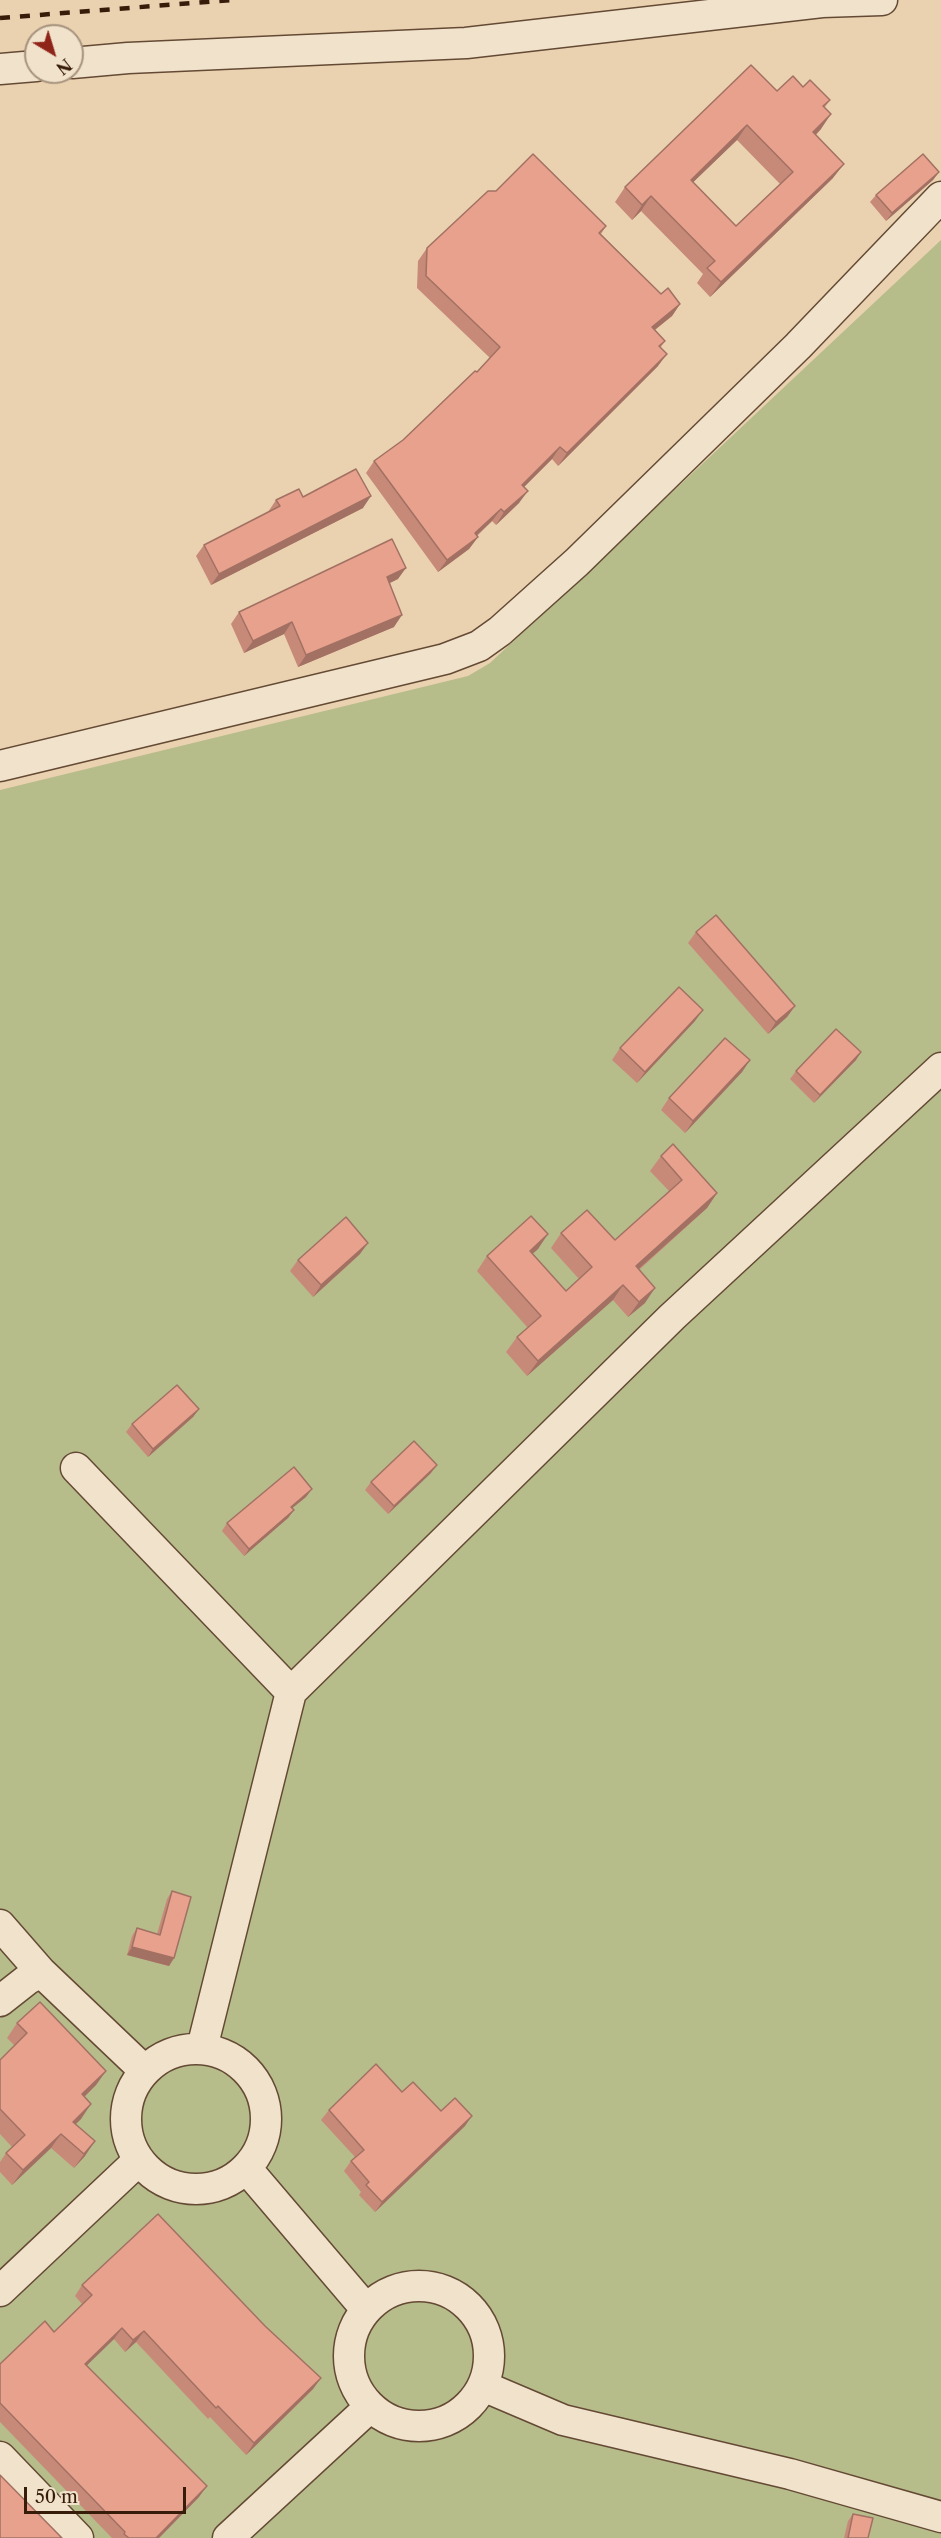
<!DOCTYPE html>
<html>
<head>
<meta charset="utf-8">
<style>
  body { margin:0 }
  #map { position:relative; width:941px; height:2538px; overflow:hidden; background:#ead2b0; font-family:"Libre Caslon Text",serif }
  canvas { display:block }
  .north { position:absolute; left:24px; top:24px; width:60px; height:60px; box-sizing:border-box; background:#f1e2cc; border:2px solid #a7937e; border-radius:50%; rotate:142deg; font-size:16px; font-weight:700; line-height:24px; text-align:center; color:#371c0a }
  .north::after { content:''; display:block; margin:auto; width:21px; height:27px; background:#8f2418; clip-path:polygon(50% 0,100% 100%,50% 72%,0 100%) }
  .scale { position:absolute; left:24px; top:2487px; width:162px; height:27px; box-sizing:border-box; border:3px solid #371c0a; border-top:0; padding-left:8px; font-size:18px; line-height:21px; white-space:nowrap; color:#371c0a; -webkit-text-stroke:4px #f1e2cc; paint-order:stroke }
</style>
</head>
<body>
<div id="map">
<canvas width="941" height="2538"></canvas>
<div class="north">N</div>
<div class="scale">50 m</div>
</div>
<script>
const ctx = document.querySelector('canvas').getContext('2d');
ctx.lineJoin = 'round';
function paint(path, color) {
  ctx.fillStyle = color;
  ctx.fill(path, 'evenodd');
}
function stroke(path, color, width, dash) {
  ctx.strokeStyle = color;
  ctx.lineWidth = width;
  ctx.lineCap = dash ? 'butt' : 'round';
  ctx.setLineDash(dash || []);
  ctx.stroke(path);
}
paint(new Path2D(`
  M941 240V2538H0V790L468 676 490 663Z`), '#b7bc8b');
const minor = new Path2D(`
  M72 63 128 58 466 43 822 2 882 0
  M0 69 36 66
  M0 766 445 659 479 646 500 631 577 562 798 346 941 197
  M76 1468 291 1692
  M0 1925 41 1972
  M0 2001 28 1979 41 1972 145 2071
  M202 2048 291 1692 672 1317 941 1068
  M126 2119a70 70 0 1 1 140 0a70 70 0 1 1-140 0Z
  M246 2168 366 2309
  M349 2356a70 70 0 1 1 140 0a70 70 0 1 1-140 0Z
  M0 2291 138 2161
  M483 2386 563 2420 790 2474 941 2517
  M0 2457 78 2538
  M228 2538 370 2407`);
stroke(minor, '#644a34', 33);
stroke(minor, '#f1e2cc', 30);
stroke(new Path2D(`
  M0 18 231 0`), '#371c0a', 4.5, [10, 10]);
paint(new Path2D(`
  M803 87 830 100 825 107 821 129 816 135 833 178 710 297 697 283 703 274 641 211 632 220 615 202 625 187 777 91ZM737 140 780 184 736 226 693 182Z
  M939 172 933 180 886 221 870 202 876 195Z
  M606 226 601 234 661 294 680 304 672 316 655 330 665 341 661 347 658 366 558 466 552 459 524 487 519 503 496 525 492 521 477 536 478 537 469 549 438 572 366 473 374 461 403 440 477 372 490 358 417 288 418 261 427 248Z
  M303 497 363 508 211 585 196 556 204 545 268 512 276 500Z
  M398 579 390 583 394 627 298 667 284 634 244 653 231 624 239 612Z
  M696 932 795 1006 787 1017 768 1034 688 943Z
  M695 1021 637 1083 612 1060 620 1048Z
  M861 1052 856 1060 814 1103 790 1079 796 1071Z
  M750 1060 742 1072 685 1133 661 1110 669 1098Z
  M661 1156 717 1193 707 1208 639 1270 645 1303 628 1317 613 1300 527 1376 506 1352 517 1337 528 1328 477 1271 487 1256 538 1249 532 1254 566 1291 579 1279 551 1248 561 1233 615 1240 669 1191 650 1171Z
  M360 1254 313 1297 290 1271 298 1260Z
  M199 1409 193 1417 148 1457 126 1432 132 1424Z
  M431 1473 388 1514 365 1490 371 1482Z
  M306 1497 292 1508 294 1510 288 1518 244 1556 222 1531 227 1523Z
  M172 1891 174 1958 169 1966 127 1955 132 1936 137 1928 157 1934 167 1899Z
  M17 2023 106 2071 96 2085 84 2097 81 2119 75 2124 85 2156 74 2168 51 2148 12 2185 0 2172V2162L6 2153 12 2147 0 2134V2060L15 2046 7 2038Z
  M402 2092 441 2111 465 2126 375 2212 359 2195 361 2192 344 2171 351 2161 355 2157 321 2120 329 2110Z
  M82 2285 265 2326 321 2378 313 2389 246 2455 210 2417 208 2419 136 2342 125 2352 114 2339 87 2365 199 2497 159 2538H112L0 2422V2364L54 2332 82 2304 75 2296Z
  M853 2514 868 2538H844L848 2521Z`), '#c78a79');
paint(new Path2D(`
  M831 114 821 129 803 147 813 132Z
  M747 125 737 140 680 195 691 180Z
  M844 164 833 178 710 297 721 282Z
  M939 172 933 180 886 221 892 213Z
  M651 196 641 211 632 220 642 205Z
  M680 304 672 316 643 339 652 327Z
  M667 354 658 366 558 466 567 453Z
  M560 447 552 459 514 497 522 485Z
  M528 491 519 503 496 525 504 512Z
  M371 496 363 508 211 585 219 574Z
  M501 509 492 521 466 545 475 533Z
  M478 537 469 549 438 572 447 560Z
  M406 568 398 579 379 588 387 577Z
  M402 615 394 627 298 667 306 655Z
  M292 622 284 634 244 653 253 641Z
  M795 1006 787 1017 768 1034 776 1022Z
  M703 1010 695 1021 637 1083 645 1072Z
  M861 1052 856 1060 814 1103 820 1095Z
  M750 1060 742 1072 685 1133 693 1121Z
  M717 1193 707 1208 625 1281 636 1266Z
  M548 1234 538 1249 519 1266 530 1251Z
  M368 1243 360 1254 313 1297 321 1285Z
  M623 1285 613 1300 527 1376 538 1361Z
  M655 1288 645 1303 628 1317 639 1302Z
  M199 1409 193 1417 148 1457 153 1449Z
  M437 1465 431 1473 388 1514 394 1506Z
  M312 1489 306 1497 285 1514 291 1507Z
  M294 1510 288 1518 244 1556 249 1549Z
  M132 1947 174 1958 169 1966 127 1955Z
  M106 2071 96 2085 72 2109 82 2094Z
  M91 2104 81 2119 63 2137 73 2122Z
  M472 2116 465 2126 375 2212 382 2202Z
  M61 2134 51 2148 12 2185 23 2170Z
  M95 2141 85 2156 74 2168 84 2154Z
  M122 2328 114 2339 77 2375 85 2364Z
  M144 2331 136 2342 125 2352 133 2340Z
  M321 2378 313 2389 246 2455 254 2443Z
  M207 2486 199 2497 159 2538H156Z`), '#a27163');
const building = new Path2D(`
  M751 65 777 91 793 76 803 87 810 80 830 100 823 106 831 114 813 132 844 164 721 282 707 268 715 261 651 196 642 205 625 187ZM747 125 793 172 736 226 691 180Z
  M533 154 606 226 599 233 661 294 668 288 680 304 652 327 665 341 659 346 667 354 567 453 560 447 522 485 528 491 504 512 501 509 475 533 478 537 447 560 374 461 403 440 475 371 477 372 500 347 426 276 427 248 488 191H496Z
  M923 154 939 172 892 213 876 195Z
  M356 469 371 496 219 574 204 545 280 506 276 500 299 489 303 497Z
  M392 539 406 568 387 577 402 615 306 655 292 622 253 641 239 612Z
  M716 915 795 1006 776 1022 696 932Z
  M679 987 703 1010 645 1072 620 1048Z
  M836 1029 861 1052 820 1095 796 1071Z
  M725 1038 750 1060 693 1121 669 1098Z
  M673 1144 717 1193 636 1266 655 1288 639 1302 623 1285 538 1361 517 1337 541 1316 487 1256 531 1216 548 1234 530 1251 566 1291 592 1267 561 1233 587 1210 615 1240 682 1180 661 1156Z
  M346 1217 368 1243 321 1285 298 1260Z
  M177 1385 199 1409 153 1449 132 1424Z
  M414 1441 437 1465 394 1506 371 1482Z
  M294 1467 312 1489 291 1507 294 1510 249 1549 227 1523Z
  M172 1891 191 1897 174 1958 132 1947 137 1928 160 1935Z
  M40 2002 106 2071 82 2094 91 2104 73 2122 95 2141 84 2154 61 2134 23 2170 6 2153 25 2135 0 2109V2060L27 2033 17 2023Z
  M376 2064 402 2092 413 2082 441 2111 455 2098 472 2116 382 2202 366 2185 369 2182 351 2161 364 2150 329 2110Z
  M158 2214 265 2326 321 2378 254 2443 218 2406 216 2408 144 2331 133 2340 122 2328 85 2364 207 2486 156 2538H129L124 2534 125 2532 0 2403V2364L45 2321 54 2332 92 2295 82 2285Z
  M0 2475 62 2538H0Z
  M853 2514 873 2518 868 2538H848Z`);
paint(building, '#e7a18d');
stroke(building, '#a27163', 1.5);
</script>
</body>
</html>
